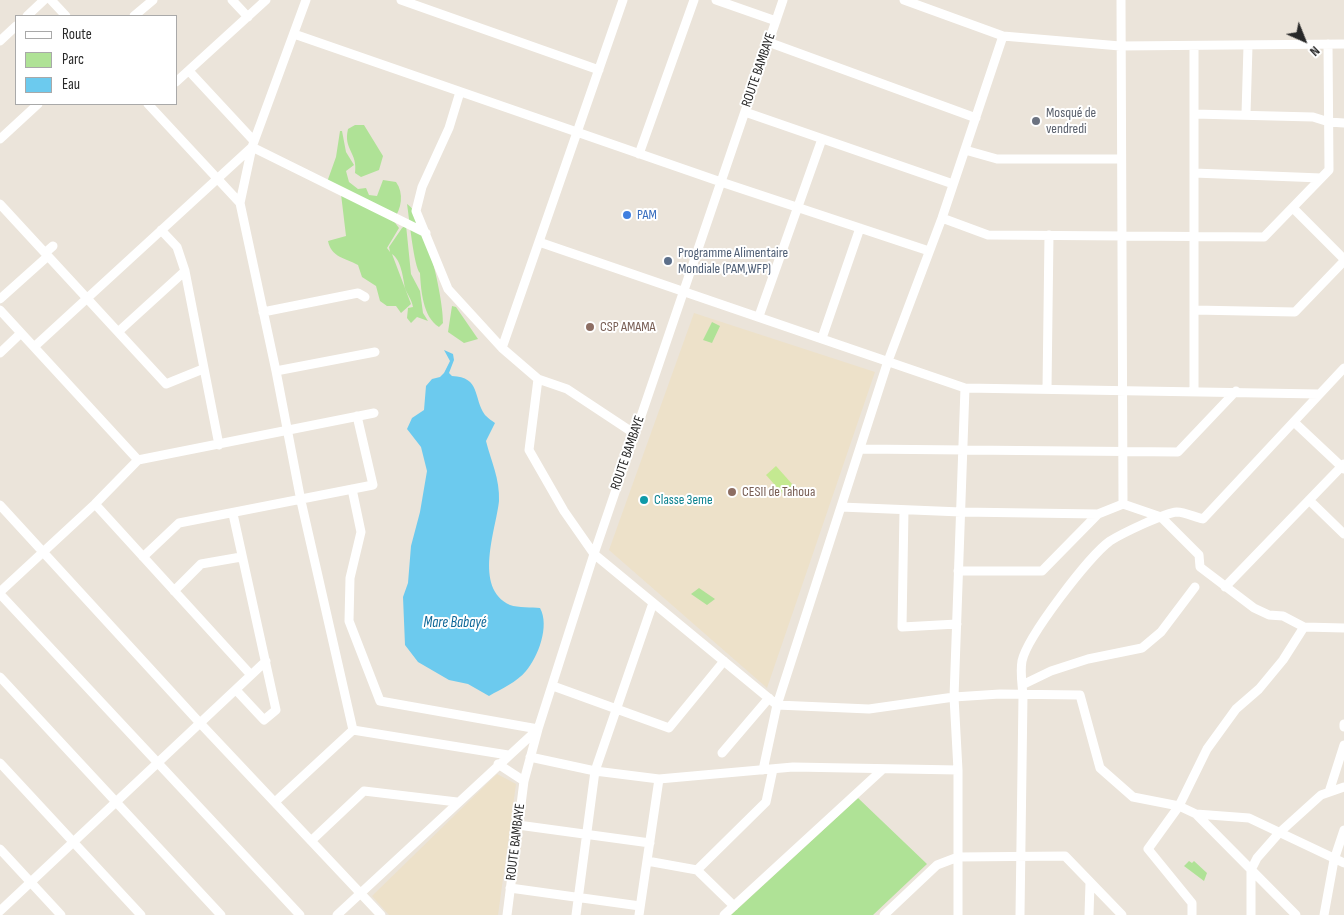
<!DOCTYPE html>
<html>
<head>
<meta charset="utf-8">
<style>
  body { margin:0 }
  #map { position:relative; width:1344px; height:915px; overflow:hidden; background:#ebe4da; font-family:"Sofia Sans Condensed",sans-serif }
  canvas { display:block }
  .legend { position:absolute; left:15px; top:15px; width:162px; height:90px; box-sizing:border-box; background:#fff; border:1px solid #a9a9a9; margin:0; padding:6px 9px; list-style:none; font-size:15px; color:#282828 }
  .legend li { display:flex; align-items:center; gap:10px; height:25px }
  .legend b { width:25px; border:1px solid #a9a9a9 }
  .north { position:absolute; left:1279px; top:15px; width:50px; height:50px; -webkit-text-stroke:4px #fff; paint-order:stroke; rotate:136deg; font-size:14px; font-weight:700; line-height:20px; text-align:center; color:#282828 }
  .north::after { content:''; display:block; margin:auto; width:18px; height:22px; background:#282828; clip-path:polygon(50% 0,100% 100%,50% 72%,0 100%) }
</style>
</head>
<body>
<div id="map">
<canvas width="1344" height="915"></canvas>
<ul class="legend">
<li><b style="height:6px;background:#fff"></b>Route</li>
<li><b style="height:14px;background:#afe296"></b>Parc</li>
<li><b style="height:14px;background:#6ccaee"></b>Eau</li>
</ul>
<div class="north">N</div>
</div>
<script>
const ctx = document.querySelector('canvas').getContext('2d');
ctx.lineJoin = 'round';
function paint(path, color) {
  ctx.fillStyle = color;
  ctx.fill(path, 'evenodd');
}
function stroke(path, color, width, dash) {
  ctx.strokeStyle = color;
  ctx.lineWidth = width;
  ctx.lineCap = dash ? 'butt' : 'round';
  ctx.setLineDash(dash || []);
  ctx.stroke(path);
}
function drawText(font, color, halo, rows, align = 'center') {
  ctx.font = font + ' "Sofia Sans Condensed",sans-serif';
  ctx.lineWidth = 4;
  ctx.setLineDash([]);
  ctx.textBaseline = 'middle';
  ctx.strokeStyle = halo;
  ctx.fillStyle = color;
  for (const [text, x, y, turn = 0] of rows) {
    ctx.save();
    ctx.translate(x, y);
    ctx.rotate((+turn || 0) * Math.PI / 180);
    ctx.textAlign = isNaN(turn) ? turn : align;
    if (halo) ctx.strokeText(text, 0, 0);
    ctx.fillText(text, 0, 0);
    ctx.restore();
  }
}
paint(new Path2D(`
  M694 313 875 372 767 688 609 550Z
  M497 774 516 784 498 915H389L372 896Z`), '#ede1c9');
paint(new Path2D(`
  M355 125H364L383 156 379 170 361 177 355 173C358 152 343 150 348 129Z
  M340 131H342L346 152 354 165 346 171 349 182 358 189 366 188 369 195 377 196 383 180 396 182C404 193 402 209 393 220L399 228 387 248 390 252 389 247 402 228 406 225 411 274 420 291 423 313 428 321 417 317 411 323 407 318 408 308 413 307C412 300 407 294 405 288 403 277 401 260 392 254L411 304 401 313 396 306H387L380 301 376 286 362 277 358 265C345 258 331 257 328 241L346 236 341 194 326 185 336 157Z
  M407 204C425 214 444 301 443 323L439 327C423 317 421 291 420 273 414 268 409 216 407 204Z
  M452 306 456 307 478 339 464 343 448 332Z
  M712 322 720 326 712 343 703 340Z
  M699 588 715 599 707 605 691 594Z
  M858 798 927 864 873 915H731Z
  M1189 861 1192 863 1194 861 1207 873 1204 881 1184 866Z`), '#afe296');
paint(new Path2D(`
  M776 466 793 485 783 494 766 475Z`), '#c4e991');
paint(new Path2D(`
  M444 350 453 354 454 360 449 373 452 376C481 377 473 398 485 415 488 418 492 421 495 423L486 441C491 461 500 479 499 501 496 530 473 588 510 605 518 608 532 607 540 608 550 626 538 657 526 671 517 682 501 689 489 696L468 684 449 680 418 662 405 645 403 597 408 583 411 546 420 512 427 471 421 447 407 429 412 418 424 410 426 386 432 379 440 377 444 373 450 361Z`), '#6ccaee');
stroke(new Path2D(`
  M51 0 66 16
  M232 0 248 17
  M401 0 599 70
  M716 0 776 21
  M904 0 1003 36 1120 46 1344 44
  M1121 0 1123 504
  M27 16 44 0
  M134 16 153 0
  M294 34 721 182 929 251
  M0 41 16 26
  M768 42 976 118
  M1194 46V391
  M189 71 254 141
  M176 82 266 0
  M460 92 449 128 422 187 416 211 448 289 502 348 538 379 567 389 635 434
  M148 104 240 203 276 371 301 501 353 730 508 755
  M745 112 953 184
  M1194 114 1313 117 1329 122 1344 123
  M1246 114 1248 46
  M0 139 38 104
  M965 150 997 159H1121
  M639 154 694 0
  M1194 173 1321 178
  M240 203 252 147 306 0
  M0 204 166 384 203 369
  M1293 208 1344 259
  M942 218 988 235 1264 237 1329 170 1328 44
  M161 230 177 247 185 271 219 445
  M539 242 965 388 1319 394
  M45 253 53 246
  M0 299 48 256
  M0 310 138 460
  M1194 310 1295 312 1344 261
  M263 312 358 293 365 297
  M759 316 822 139
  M118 332 185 271
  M822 338 860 228
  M34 347 252 147 426 233
  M502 348 623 0
  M0 353 21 333
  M276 371 375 352
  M538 379 529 450 564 511 594 554 777 705 869 709 954 697 1000 694 1080 695 1100 768 1133 797 1179 806 1196 814 1249 818 1344 863
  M1047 389 1049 235
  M1294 422 1344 469
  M860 449 1178 452 1236 391
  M352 489 361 532 350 578 349 621 380 701 538 729
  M1309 500 1344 534
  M95 504 251 675
  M0 505 199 722 381 915
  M841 507 961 512 1098 514 1123 504 1161 517 1199 555 1200 567 1254 608 1269 615 1283 616 1304 627 1344 628
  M904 510 902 627 957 624
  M233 514 276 710 264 720 236 690
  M143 557 179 523 373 485 357 416
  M958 571H1042L1098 514
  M1225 587 1344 464
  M174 591 201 564 241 557
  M0 592 95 504 138 460 374 413
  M0 594 300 915
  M0 677 221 915
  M1022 685 1051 671 1088 659 1142 648 1161 632 1195 587
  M553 686 669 728 724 661
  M1344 724V727
  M722 753 769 698
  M530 757 595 771 659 779 793 767 958 770
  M0 763 141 915
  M498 764 524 781
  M763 770 777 705 888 361 942 218 1003 36
  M1329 792 1344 745
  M275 802 353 730
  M1196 814 1296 915
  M518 825 650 843
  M311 841 364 791 457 802
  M0 849 61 915
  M647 861 697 870 734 906
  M697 870 766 802 773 769
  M510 888 640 906
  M0 911 266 661
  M337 915 538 729
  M507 915 524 781 538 729 594 554 783 0
  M576 915 595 771 653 603
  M639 915 659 779
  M724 915 883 769
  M884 915 937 865 958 857 1065 856 1122 915
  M958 915V770L954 697 965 388
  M1020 915 1023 695C1022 684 1020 672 1022 661 1027 637 1089 556 1110 541 1121 534 1164 513 1177 512 1184 512 1195 517 1203 519L1344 368
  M1089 915 1090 883
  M1192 915V903L1148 849 1179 806 1207 749 1236 709 1259 689 1283 660 1304 627
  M1251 915V870L1257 858 1279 833 1321 795 1344 787
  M1324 915 1334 860 1344 830`), '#fff', 9);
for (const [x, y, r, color] of [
  [1036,121,5,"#6b7280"],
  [627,215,5,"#3f7fe0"],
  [668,261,5,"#5c6f8a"],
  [590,327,5,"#8d6e63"],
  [732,492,5,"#8d6e63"],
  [644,500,5,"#0f9aa8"]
]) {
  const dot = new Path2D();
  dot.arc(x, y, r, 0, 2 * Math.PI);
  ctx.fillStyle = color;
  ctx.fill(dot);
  stroke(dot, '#fff', 2);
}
drawText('14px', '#282828', '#fff', [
  ["ROUTE BAMBAYE",759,70,-71],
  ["ROUTE BAMBAYE",628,453,-71],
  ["ROUTE BAMBAYE",516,842,-83]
]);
drawText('14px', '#5b616d', '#fff', [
  ["Mosqué de",1046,113],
  ["vendredi",1046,129]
], 'left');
drawText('14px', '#366cbe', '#fff', [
  ["PAM",637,215]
], 'left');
drawText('14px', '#4e5e75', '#fff', [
  ["Programme Alimentaire",678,253],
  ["Mondiale (PAM,WFP)",678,269]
], 'left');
drawText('14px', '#785e54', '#fff', [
  ["CSP AMAMA",600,327],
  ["CESII de Tahoua",742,492]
], 'left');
drawText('14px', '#0d838f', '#fff', [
  ["Classe 3eme",654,500]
], 'left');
drawText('italic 15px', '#0d6797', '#fff', [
  ["Mare Babayé",455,623]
]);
</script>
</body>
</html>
